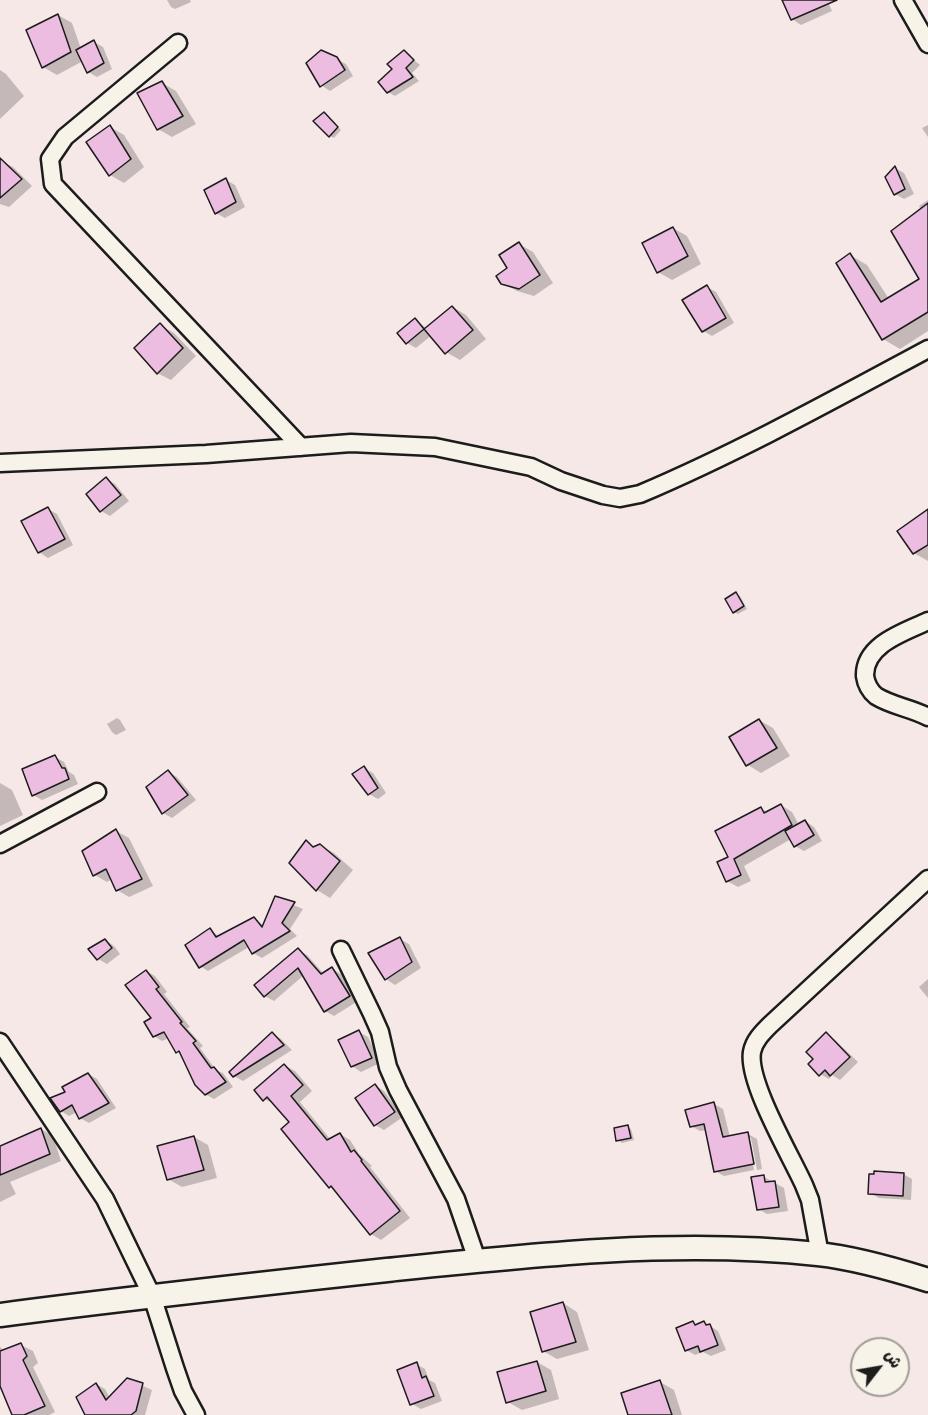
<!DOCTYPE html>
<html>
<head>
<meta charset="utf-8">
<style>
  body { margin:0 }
  #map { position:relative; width:928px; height:1415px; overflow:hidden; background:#f5e8e6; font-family:"Patrick Hand","Playpen Sans Arabic",sans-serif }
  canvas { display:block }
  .north { position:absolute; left:850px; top:1337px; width:60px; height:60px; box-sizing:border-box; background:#f7f3e8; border:2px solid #9f9d96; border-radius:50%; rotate:59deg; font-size:16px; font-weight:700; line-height:24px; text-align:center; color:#1c1c1c }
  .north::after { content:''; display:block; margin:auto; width:21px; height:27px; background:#1c1c1c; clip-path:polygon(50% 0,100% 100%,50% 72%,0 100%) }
</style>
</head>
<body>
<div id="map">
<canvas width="928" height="1415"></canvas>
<div class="north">ش</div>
</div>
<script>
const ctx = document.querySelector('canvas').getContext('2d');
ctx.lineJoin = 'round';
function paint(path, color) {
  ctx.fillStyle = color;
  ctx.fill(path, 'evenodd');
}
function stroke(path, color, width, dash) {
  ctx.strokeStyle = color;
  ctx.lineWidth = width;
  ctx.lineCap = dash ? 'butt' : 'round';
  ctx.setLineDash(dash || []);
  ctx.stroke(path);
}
paint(new Path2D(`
  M167 0H190L191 2 175 9 171 7Z
  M784 0H827L832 11 801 25 792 19Z
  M58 15 72 23 81 49 94 42 103 47 112 69 97 77 88 72 83 61 57 75 43 67Z
  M404 52 420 65 412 73 419 81 395 96 388 92 380 83 394 69Z
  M336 59 346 64 353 76 330 91 321 85Z
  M0 70 6 74 24 96 0 119Z
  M162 83 176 91 196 124 172 137 158 129Z
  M328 116 341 130 334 138 330 136Z
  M928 125V137L922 128Z
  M110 127 124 135 144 167 124 183 110 175Z
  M1 161 13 167 32 186 9 207 0 204Z
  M895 168 904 173 914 194 904 199 895 194Z
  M226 180 235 185 245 207 225 218 216 213Z
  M928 200V331L900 349 883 339 850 255 867 265 889 299 922 280 921 210 919 206Z
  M673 228 687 236 701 264 672 280 658 272Z
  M519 244 533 252 553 283 534 296 517 291 502 283Z
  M707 287 716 292 734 323 712 336 703 331Z
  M453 307 466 315 486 339 460 360 446 352 432 335 416 348 407 343 399 333 415 319 427 329Z
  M160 325 174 333 196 356 171 380 157 373Z
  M106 479 115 484 129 501 110 516 101 511Z
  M48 509 57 514 73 545 48 558 39 552Z
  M928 511V561L914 553Z
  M736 594 740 596 747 609 738 614 734 612Z
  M117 718 120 720 126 730 116 735 112 732 107 724Z
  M759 720 773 728 790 756 761 773 748 765Z
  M55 757 64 762 69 772 74 775 78 784 42 800 33 795Z
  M364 768 373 773 386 793 378 799 369 794 354 775Z
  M168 772 177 777 196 800 172 818 163 813Z
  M0 783 12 790 23 815 0 826Z
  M781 805 792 812 799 825 805 821 814 827 822 841 804 851 795 846 791 839 744 866 751 881 738 887 727 881 730 858 761 808 767 812Z
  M116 831 129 838 153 886 129 897 117 890 112 879 107 882 95 875Z
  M306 842 315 848 320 845 334 853 353 870 330 898 317 890Z
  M276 898 303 909 290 929 297 936 262 958 253 953 249 947 208 971 200 966 210 930 220 937 254 918 264 926Z
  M400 939 409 944 421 968 395 985 386 979 370 953Z
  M105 940 114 946 120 954 107 964 98 959Z
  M298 950 307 955 324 974 332 969 341 974 358 1001 334 1016 325 1011 304 975 274 1001 265 996Z
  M146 971 155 976 167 992 164 994 190 1027 187 1028 203 1046 200 1048 216 1070 223 1073 233 1087 214 1099 205 1094 182 1055 177 1052 169 1038 162 1041 154 1036Z
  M928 979V998L919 987Z
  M359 1032 368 1037 380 1063 361 1072 352 1066Z
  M272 1033 281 1039 292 1050 243 1081 234 1076Z
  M826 1034 834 1039 858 1062 840 1080 832 1075 829 1079 820 1074 815 1059Z
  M284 1065 295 1071 312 1091 300 1102 331 1140 340 1134 350 1140 359 1154 372 1166 370 1167 410 1218 381 1240 371 1234 337 1191 330 1187 291 1123 275 1104 264 1099Z
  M88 1074 97 1079 116 1108 89 1123 80 1118 77 1112 69 1116 61 1111 67 1093Z
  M375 1085 384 1091 403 1117 384 1130 375 1125Z
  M714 1104 723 1109 730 1137 748 1134 757 1139 762 1169 757 1170 751 1138H748L754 1170 724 1176 715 1171 707 1130 700 1131 691 1126Z
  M627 1127 631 1129 634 1140 622 1143 618 1140Z
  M41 1129 53 1136 61 1161 10 1182 16 1194 0 1202V1149Z
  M194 1137 208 1145 217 1178 182 1187 168 1179Z
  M903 1174 912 1179 911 1200 879 1198 870 1193Z
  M764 1177 784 1188 788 1211 767 1214 758 1209Z
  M563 1303 577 1312 589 1350 557 1359 543 1351Z
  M704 1322 718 1331 726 1350 711 1356 703 1352 695 1355 686 1350 693 1323 697 1325Z
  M21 1345 33 1351 38 1363 33 1367 55 1412 49 1415H14L0 1386V1347L5 1351Z
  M537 1362 551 1370 559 1399 522 1410 508 1402Z
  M416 1364 425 1369 429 1380 435 1383 442 1401 421 1409 412 1404Z
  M127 1379 152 1390 145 1415H87L96 1384 105 1389 110 1398Z
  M660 1382 674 1390 682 1415H629Z`), '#0003');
const building = new Path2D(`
  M782 0H837L791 20Z
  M58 14 71 52 42 68 26 30Z
  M94 40 104 63 87 73 76 50Z
  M321 50 337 57 345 70 320 87 306 63Z
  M404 50 414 60 406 68 413 77 387 93 378 82 392 69 387 64Z
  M162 81 183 116 157 130 137 93Z
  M324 112 338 127 329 137 313 121Z
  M110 125 131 159 109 176 86 142Z
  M0 158 22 179 0 198Z
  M895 166 905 189 894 195 885 177Z
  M226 178 236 202 215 214 204 190Z
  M928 203V312L882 340 836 263 850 253 881 302 919 279 891 231Z
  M673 227 688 256 657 273 642 243Z
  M519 242 540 275 519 289 501 284 496 276 507 268 499 255Z
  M707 285 726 318 702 332 682 300Z
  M452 306 473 330 445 354 424 329Z
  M415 318 424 329 406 344 397 333Z
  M160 323 183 348 157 374 134 348Z
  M106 477 121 495 100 512 86 494Z
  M48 507 65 539 38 553 21 521Z
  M928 509V545L913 554 897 531Z
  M736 592 744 606 733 613 725 599Z
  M759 719 777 748 746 766 729 737Z
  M55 755 62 768H65L69 779 32 796 22 769Z
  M364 766 378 788 368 795 352 774Z
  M168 770 188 795 162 814 146 787Z
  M781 804 792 825 734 859 741 875 726 882 717 862 728 857 715 831 761 807 764 813Z
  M805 820 814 835 794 847 785 831Z
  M116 829 142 879 116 891 106 869 93 876 82 851Z
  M306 840 313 847 320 844 340 861 316 891 289 863Z
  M275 896 295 902 282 923 290 931 252 954 244 940 199 968 185 945 210 928 216 937 254 917 262 927Z
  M400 937 412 962 385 980 368 953Z
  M105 939 112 948 97 960 88 949Z
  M298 948 321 974 332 967 350 996 324 1012 298 968 264 997 254 985Z
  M146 970 159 987 156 989 182 1022 180 1023 196 1041 193 1043 211 1068 214 1067 226 1082 205 1095 195 1085 179 1051 176 1053 164 1032 153 1037 144 1022 151 1018 125 985Z
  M359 1030 372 1058 351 1067 338 1040Z
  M272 1032 284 1045 233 1077 229 1072Z
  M826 1032 850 1057 830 1076 825 1070 819 1076 808 1064 813 1059 806 1052Z
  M284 1064 303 1085 291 1096 327 1140 340 1133 351 1152 354 1150 362 1160 361 1161 400 1211 370 1235 331 1186 329 1188 281 1129 289 1122 267 1097 263 1101 254 1090Z
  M88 1073 109 1103 79 1119 72 1105 60 1112 50 1098 65 1092 62 1087Z
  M375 1084 395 1112 374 1126 355 1098Z
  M714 1102 723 1137 748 1132 754 1164 714 1172 704 1124 690 1127 685 1110Z
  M628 1125 631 1138 616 1141 614 1128Z
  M41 1128 50 1154 0 1175V1146Z
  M194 1136 204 1170 167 1180 157 1146Z
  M874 1171 904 1173 903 1196 868 1194 869 1174H874Z
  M764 1175 765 1182 775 1181 779 1207 757 1210 751 1177Z
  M563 1302 576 1342 542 1352 530 1312Z
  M693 1321 695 1325 704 1321 706 1325 710 1324 718 1345 700 1352 698 1346 685 1351 676 1328Z
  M21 1343 27 1356 23 1360 45 1406 24 1415H12L0 1386V1351Z
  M537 1361 546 1391 506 1403 497 1372Z
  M417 1362 422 1378 426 1376 434 1396 410 1405 397 1370Z
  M127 1378 143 1383 136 1411 131 1415H85L76 1397 96 1383 106 1400Z
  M660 1380 672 1415H628L621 1393Z`);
paint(building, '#ecbde0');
stroke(building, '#1c1c1c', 1.5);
const street = new Path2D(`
  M903 0 928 44
  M178 43 65 137 50 159 53 184 301 447
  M0 463 206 454 351 443 435 447 531 467 561 481 603 495 620 498 640 494C739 452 833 400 928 349
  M928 621C905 632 864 644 865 676 866 683 870 691 876 696 892 706 911 708 928 717
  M0 844 97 792
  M341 950 372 1014 380 1032 388 1067 398 1090 456 1199 477 1260
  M0 1042 105 1199 152 1296 175 1368 183 1391 196 1415
  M820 1255 810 1200 804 1185C791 1156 747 1082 752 1052 754 1041 762 1033 770 1025L928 879`);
const secondary = new Path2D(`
  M0 1315C129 1298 258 1284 387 1270 530 1255 675 1239 818 1254 855 1258 893 1269 928 1280`);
stroke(street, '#1c1c1c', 21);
stroke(secondary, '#1c1c1c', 27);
stroke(street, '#f7f3e8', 16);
stroke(secondary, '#f7f3e8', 22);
</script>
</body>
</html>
